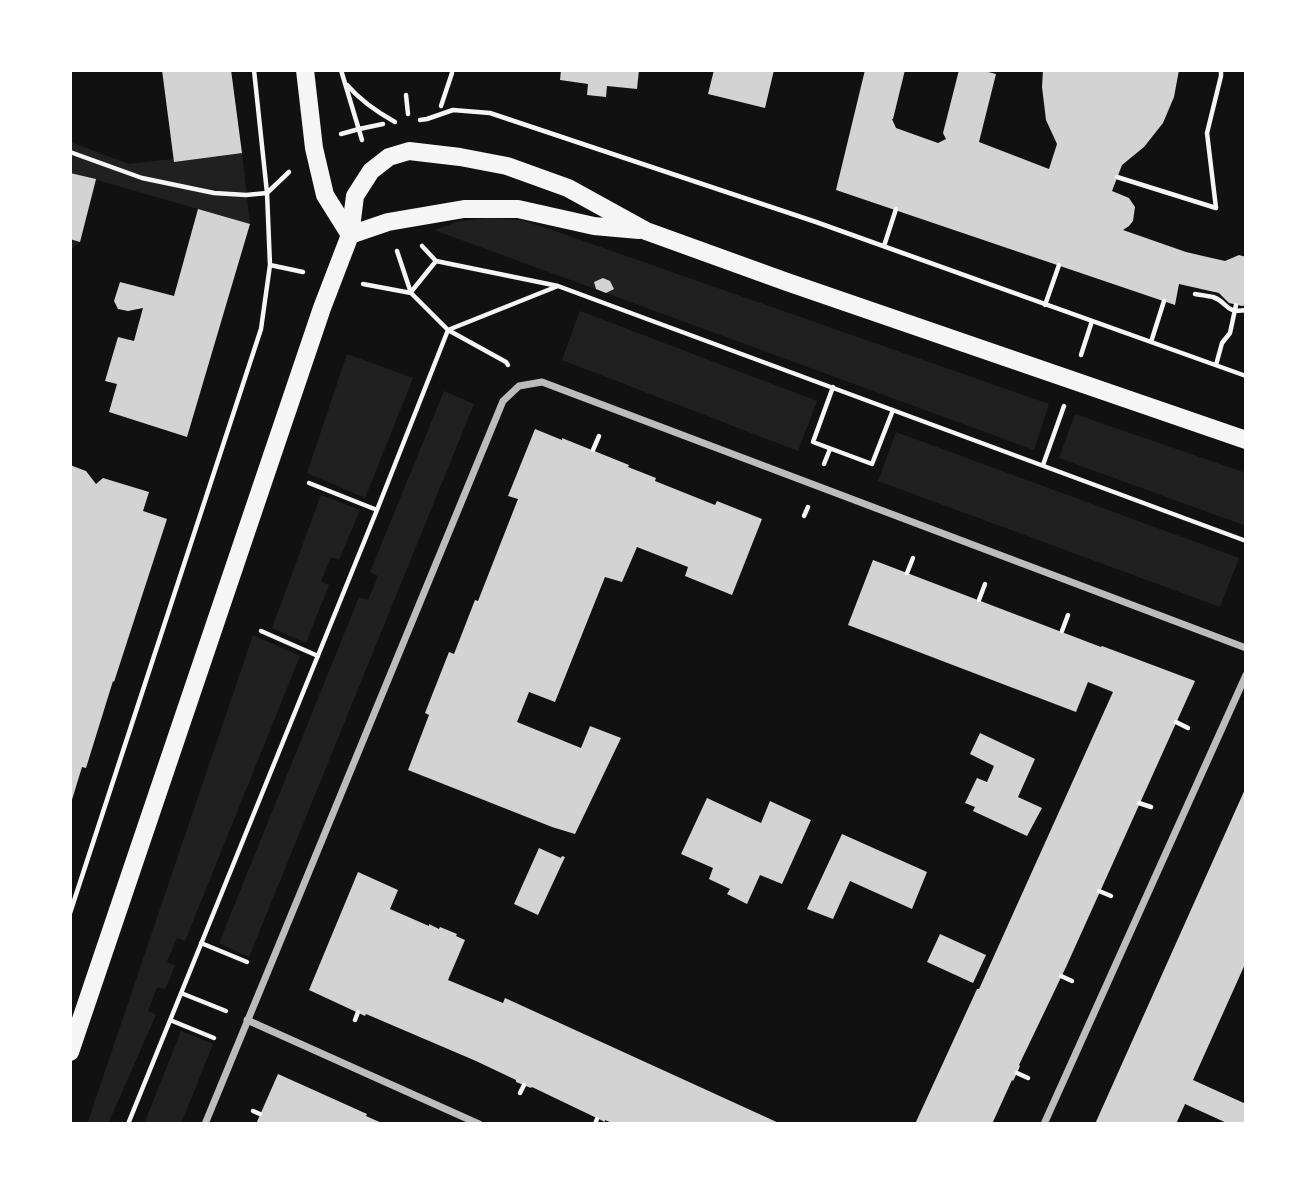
<!DOCTYPE html>
<html>
<head>
<meta charset="utf-8">
<style>
  body { margin:0 }
  #map { position:relative; width:1316px; height:1194px; overflow:hidden; background:#111; font-family:"Varela Round",sans-serif }
  canvas { display:block }
  .frame { position:absolute; inset:0; border:72px solid #fff; pointer-events:none }
</style>
</head>
<body>
<div id="map">
<canvas width="1316" height="1194"></canvas>
<div class="frame"></div>
</div>
<script>
const ctx = document.querySelector('canvas').getContext('2d');
ctx.lineJoin = 'round';
function paint(path, color) {
  ctx.fillStyle = color;
  ctx.fill(path, 'evenodd');
}
function stroke(path, color, width, dash) {
  ctx.strokeStyle = color;
  ctx.lineWidth = width;
  ctx.lineCap = dash ? 'butt' : 'round';
  ctx.setLineDash(dash || []);
  ctx.stroke(path);
}
paint(new Path2D(`
  M70 142 129 164 242 151 250 224 97 180 80 242 70 250Z
  M487 218 521 220 552 230 1049 404 1034 450 434 230 460 221Z
  M580 311 817 401 798 451 562 360Z
  M347 354 413 378 365 498 307 473Z
  M444 391 474 404 249 957 219 943 359 597 368 600 378 576 370 572Z
  M1075 414 1246 473V526L1059 458Z
  M896 432 1239 558 1220 607 878 481Z
  M321 495 360 510 339 560 331 557 321 581 329 585 306 643 272 628Z
  M253 635 300 656 185 941 177 938 167 962 175 966 165 989 157 987 148 1011 156 1015 108 1124H87Z
  M181 1031 213 1044 181 1124H144Z`), '#202020');
paint(new Path2D(`
  M162 70H231L242 153 174 162Z
  M561 70H639L637 89 607 86 606 97 587 95 588 84 560 80Z
  M714 70H774L765 108 708 94Z
  M865 70H905L893 119H892L896 128 938 143 946 139 943 133 959 70H980L996 74 979 142 1049 169 1057 144 1046 120 1042 87 1043 70H1179L1174 97 1163 123 1144 147 1122 165 1112 191 1129 198 1135 207 1133 221 1129 226 1123 230 1186 252 1203 256 1225 261 1239 255 1246 257V305L1242 306 1229 303 1219 293 1179 284 1175 305 836 190Z
  M70 173 96 179 80 242 70 239Z
  M198 209 250 224 187 437 109 412 117 384 105 381 118 337 134 341 143 308 128 311 118 309 114 301 120 282 174 296Z
  M603 278 610 281 614 289 606 293 596 289 594 282Z
  M535 429 562 440V438L629 465 628 467 656 478 655 481 715 505 717 501 762 519 732 595 685 576 688 567 637 547 622 582 605 577 555 702 529 692 517 722 581 748 590 726 621 738 575 834 552 827 408 770 429 715 425 713 449 652 454 654 475 600 478 601 518 499 508 496Z
  M70 465 86 471 96 484 103 478 149 492 143 511 167 519 114 682 113 681 86 768 82 767 71 803Z
  M873 560 1101 647 1102 646 1195 681 1066 967 1019 1065 1020 1066 1017 1073 1013 1081 1012 1080 992 1124H915L977 989H979L980 987 1113 692 1088 682 1076 712 848 625Z
  M980 733 1035 759 1018 797 1042 808 1027 836 973 811 975 807 965 803 977 778 987 782 994 766 970 754Z
  M1246 787V962L1193 1080 1246 1104V1124H1229L1185 1104 1176 1124H1095Z
  M707 798 761 823 770 801 811 820 782 884 760 875 747 904 727 894 730 889 709 879 713 868 681 854Z
  M842 834 927 872 912 909 850 881 833 919 807 909Z
  M539 848 561 858 562 856 565 857 538 915 514 904Z
  M358 872 398 890 390 909 429 926V924L439 929 440 927 457 934 456 936 465 940 448 980 503 1003 505 998 781 1124H614L605 1120V1122L532 1087 531 1088 516 1082V1080L476 1061 366 1014 365 1016 309 990Z
  M940 934 986 955 973 983 927 962Z
  M278 1074 367 1114 366 1116 384 1124H256Z`), '#d3d3d3');
stroke(new Path2D(`
  M341 70 362 140
  M347 85C361 101 377 112 395 122
  M406 95 408 114
  M441 106 452 73
  M420 120 427 119 453 110 490 113 816 222 1246 376
  M341 134 359 129 383 124
  M70 152 142 178 214 193 246 195 267 193 289 172
  M1117 177 1216 208 1207 133 1221 76V70
  M422 246 436 261 558 286 1246 541
  M884 246 896 209
  M397 251 411 293 448 330 506 362 508 365
  M270 265 303 272
  M363 284 411 293
  M411 292 436 261
  M1195 294C1201 295 1208 296 1213 297 1228 302 1225 314 1246 310
  M1045 305 1059 265
  M1151 342 1164 301
  M1081 355 1092 321
  M1216 365 1222 343 1230 333 1236 305
  M833 387 813 442 872 464 893 410
  M593 450 599 436
  M824 464 830 449
  M1043 465 1064 406
  M309 483 377 510
  M804 516 808 507
  M907 573 913 558
  M979 600 985 584
  M261 631 318 656
  M1062 631 1068 615
  M1176 722 1188 728
  M1139 803 1151 807
  M1099 891 1111 896
  M70 913 261 329 270 265 267 193 254 70
  M201 943 247 962
  M1061 976 1072 981
  M181 993 226 1011
  M170 1020 214 1038
  M355 1020 358 1012
  M1017 1073 1028 1078
  M520 1093 524 1085
  M253 1111 260 1114
  M128 1124 377 510 448 330 558 286
  M595 1124 597 1119`), '#f5f5f5', 4.5);
stroke(new Path2D(`
  M247 1020 479 1124
  M205 1124 503 401 519 386 542 382 1246 648
  M1044 1124 1246 675`), '#bcbcbc', 7);
stroke(new Path2D(`
  M305 70 314 148 325 195 350 235
  M350 235 388 222 464 209H518L594 226 639 230
  M70 1052 322 308 350 235 355 196 371 171 389 157 409 151 460 157 507 166 568 188 646 231 787 282 1246 440`), '#f5f5f5', 18);
</script>
</body>
</html>
